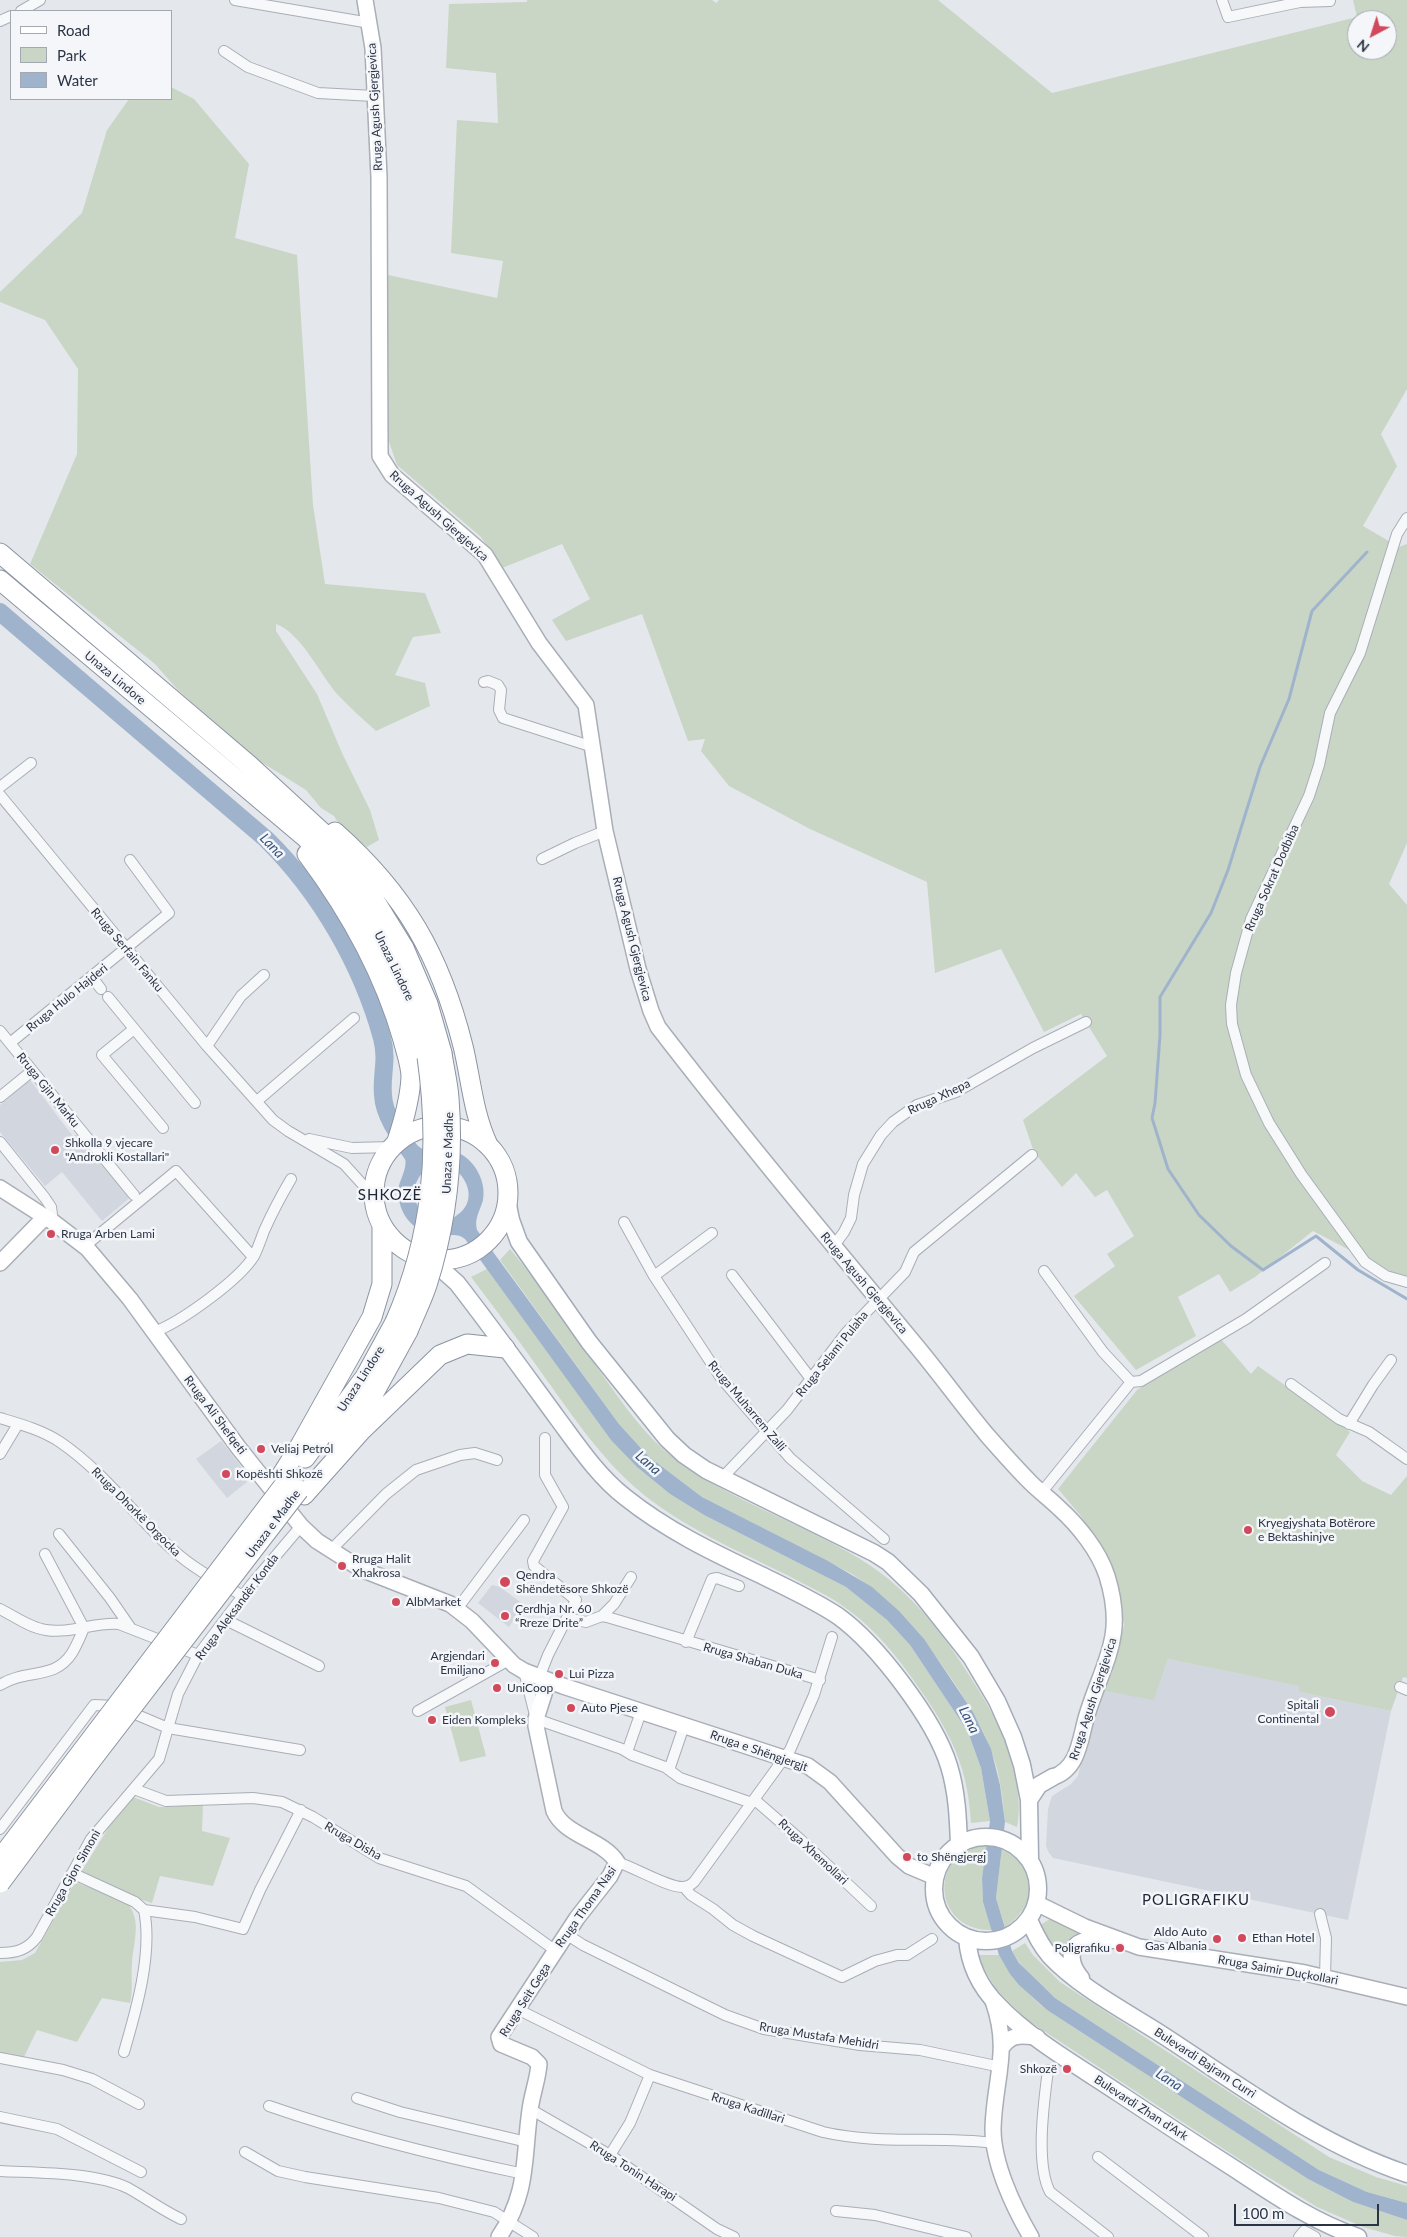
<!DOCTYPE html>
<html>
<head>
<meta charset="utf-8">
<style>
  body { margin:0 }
  #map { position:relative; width:1407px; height:2237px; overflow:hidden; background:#e4e7ec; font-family:Lato,sans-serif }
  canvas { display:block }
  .legend { position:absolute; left:10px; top:10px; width:162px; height:90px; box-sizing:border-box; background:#f4f6f9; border:1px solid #a4a8b1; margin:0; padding:6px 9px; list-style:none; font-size:15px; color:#2b3445 }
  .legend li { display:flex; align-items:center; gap:10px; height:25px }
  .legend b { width:25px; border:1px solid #a4a8b1 }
  .north { position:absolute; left:1347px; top:10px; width:50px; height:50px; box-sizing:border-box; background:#f4f6f9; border:1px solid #a4a8b1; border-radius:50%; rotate:220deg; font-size:14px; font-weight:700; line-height:20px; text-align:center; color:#2b3445 }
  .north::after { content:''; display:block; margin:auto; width:18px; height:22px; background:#d1495b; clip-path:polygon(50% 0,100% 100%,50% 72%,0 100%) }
  .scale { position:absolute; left:1234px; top:2204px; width:145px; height:22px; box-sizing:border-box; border:2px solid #2b3445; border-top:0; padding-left:6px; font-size:15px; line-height:18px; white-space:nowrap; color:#2b3445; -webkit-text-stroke:4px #f4f6f9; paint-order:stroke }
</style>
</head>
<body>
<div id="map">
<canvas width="1407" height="2237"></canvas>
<ul class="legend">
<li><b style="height:6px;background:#fff"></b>Road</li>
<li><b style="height:14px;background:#c9d6c5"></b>Park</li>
<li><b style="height:14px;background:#9fb4cc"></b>Water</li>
</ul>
<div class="north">N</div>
<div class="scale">100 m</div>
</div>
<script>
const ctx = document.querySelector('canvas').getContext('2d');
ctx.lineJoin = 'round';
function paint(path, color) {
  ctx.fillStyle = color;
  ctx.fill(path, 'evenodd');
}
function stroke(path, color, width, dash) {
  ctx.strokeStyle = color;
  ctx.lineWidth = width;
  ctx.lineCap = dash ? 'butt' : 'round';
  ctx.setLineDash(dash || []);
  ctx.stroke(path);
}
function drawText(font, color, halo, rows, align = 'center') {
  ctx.font = font + ' Lato,sans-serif';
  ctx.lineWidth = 5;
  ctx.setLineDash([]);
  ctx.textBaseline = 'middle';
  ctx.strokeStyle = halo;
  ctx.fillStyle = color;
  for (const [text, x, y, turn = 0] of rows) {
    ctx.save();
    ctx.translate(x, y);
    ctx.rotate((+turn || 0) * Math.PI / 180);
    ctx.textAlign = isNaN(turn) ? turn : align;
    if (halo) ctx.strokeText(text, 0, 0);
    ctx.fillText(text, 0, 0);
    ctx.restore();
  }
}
paint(new Path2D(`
  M30 1080 72 1135H83L132 1196 102 1221 62 1172 45 1186 0 1132V1105Z
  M221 1441 240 1465 247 1482 227 1498 196 1459Z
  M492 1585 500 1587 523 1604 509 1627 478 1603Z
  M1168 1659 1300 1686 1299 1692 1391 1711 1348 1920 1053 1858 1049 1853 1046 1846 1048 1809 1052 1796 1071 1784 1078 1776 1088 1733 1104 1691 1154 1699Z`), '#d2d6de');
paint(new Path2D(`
  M527 0H712L716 3 719 0H938L1052 93 1357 17 1353 0H1407V389L1381 434 1397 466 1363 526 1399 547 1407 544V843L1389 884 1407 905V1280L1313 1231 1255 1277 1230 1292 1219 1274 1178 1297 1196 1336 1136 1370 1074 1296 1115 1266 1107 1254 1134 1236 1107 1190 1095 1197 1076 1173 1062 1187 1034 1152 1023 1120 1107 1056 1081 1014 1044 1032 1001 949 935 973 927 882 810 829 729 786 701 751 705 739 688 741 642 614 566 641 552 620 590 599 562 544 502 568 481 537 397 465 388 439V275L497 298 503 261 451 253 457 120 498 123 496 73 446 68 449 4 527 2ZM1357 20H1387V50H1357Z
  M171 87 194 99 249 164 235 238 297 255 313 505 325 584 425 593 441 633 413 637 395 675 425 683 430 706 376 731C363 719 349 707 337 694 320 674 301 633 276 624V631L317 694 342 753 370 810 379 840 367 847 342 829 334 816 321 808 306 790 258 760 196 706 177 689 155 664 30 564 77 454 78 369 45 320 0 302V292L82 213 107 130 129 99H171Z
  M510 1249C541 1286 568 1326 596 1366 617 1395 637 1426 664 1450 726 1502 805 1522 871 1566 922 1601 956 1652 987 1704 1006 1737 1025 1789 1017 1827L1005 1822C1003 1802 1001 1782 995 1762 986 1733 970 1707 953 1681 925 1639 895 1603 852 1574L702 1497 648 1456 619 1424 500 1260Z
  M487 1269 611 1439 637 1467 670 1494 704 1515 846 1587 887 1620 910 1645 968 1732 981 1768 990 1821 971 1823C968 1771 954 1740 926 1698 903 1664 880 1633 847 1609 829 1595 807 1586 787 1575 735 1549 681 1527 637 1489 601 1458 574 1418 546 1379 522 1345 497 1311 471 1277Z
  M1219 1337 1251 1374 1258 1366 1350 1432 1336 1455 1362 1481 1391 1495 1407 1476V1678L1403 1677 1391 1711 1299 1692V1686L1168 1659 1154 1700 1104 1691 1112 1673 1124 1625 1114 1572 1081 1516 1058 1489 1137 1390Z
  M471 1700 486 1756 460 1762 445 1707Z
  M133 1797 159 1807 203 1805 202 1831 230 1838 213 1886 160 1876 152 1903 136 1898 81 1872 114 1819Z
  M987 1845 982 1878 983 1902 992 1930C933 1932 926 1851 987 1845Z
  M1002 1847C1042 1861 1038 1906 1005 1927L996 1898Z
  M75 1882 126 1902C143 1919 133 1943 132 1963 131 1977 133 1990 130 2003L102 1998 77 2042 37 2030 23 2059 0 2053V1962L22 1960 35 1953Z
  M1050 1919 1091 1936 1067 1963 1041 1931 1042 1924Z
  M1025 1943 1033 1955 1060 1982 1329 2157 1376 2177 1407 2186V2203L1367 2192 1319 2170 1055 1998C1038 1984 1023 1970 1012 1951Z
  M976 1955H999C1012 1977 1027 1994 1047 2010L1308 2179 1353 2202 1407 2220V2237L1395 2236 1363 2227 1317 2207 1245 2163 1027 2020 996 1989Z`), '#c9d6c5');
paint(new Path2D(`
  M415 1143C430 1160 448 1145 464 1156 478 1166 486 1184 483 1200 480 1211 474 1218 477 1230L619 1424 648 1456 702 1497 828 1561 872 1587 899 1611 924 1639 973 1712 991 1749 1000 1785 1005 1822 996 1898 1012 1951 1019 1963 1055 1998 1319 2170 1367 2192 1407 2203V2220L1353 2202 1308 2179 1047 2010 1019 1985 1010 1974 999 1955 983 1902 982 1878 990 1821 981 1768 968 1732 910 1645 887 1620 846 1587 704 1515 670 1494 637 1467 611 1440 465 1239C456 1232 450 1237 439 1235 418 1233 403 1221 399 1200 394 1181 412 1170 403 1152ZM455 1169C468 1180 475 1199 461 1212 457 1215 452 1220 447 1220 440 1220 428 1214 421 1212 412 1198 412 1186 422 1173Z`), '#9fb4cc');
stroke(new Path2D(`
  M1367 552 1312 611 1289 699 1260 767 1228 870 1211 913 1160 997V1035L1155 1103 1152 1118 1168 1169 1199 1215 1231 1246 1263 1270 1316 1236 1358 1270 1407 1299`), '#9fb4cc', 3);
stroke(new Path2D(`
  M0 612 266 839C320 892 362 965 382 1038 388 1061 381 1074 383 1095 384 1120 406 1144 420 1165`), '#9fb4cc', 18);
const street = new Path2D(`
  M235 0 370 23
  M1222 0 1228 17 1300 2 1330 1
  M21 11 40 0
  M0 21 11 16
  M224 51 248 67 318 93 374 96
  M1407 518 1397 534 1360 653 1330 713 1319 765 1309 796 1251 919 1236 973 1231 1005 1232 1024 1246 1075 1269 1123 1301 1174 1365 1262 1386 1276 1407 1282
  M484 682 488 681 498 685 501 690 499 710 503 718 593 747
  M0 787 31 763
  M0 795 207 1046 273 1120 288 1131 344 1164 373 1196
  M542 859 575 843 605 831
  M92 977 101 989
  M108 997 195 1103
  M134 1029 102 1055 163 1128
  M0 1031 134 1195
  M10 1043 169 913 130 860
  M207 1046 241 996 264 975
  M0 1097 32 1071
  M257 1101 354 1018
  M309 1139 352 1148 392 1147
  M0 1142 45 1198 51 1207 53 1222
  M624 1222 654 1276 721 1378 790 1458 884 1539
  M85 1246 176 1171 253 1257
  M833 1247 844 1232 851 1218 854 1195 863 1164 881 1135 893 1122 917 1105 956 1092 1033 1048 1086 1022
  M1044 1271 1103 1352 1131 1382
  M732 1275 811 1379
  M654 1276 712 1233
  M154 1332C181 1322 239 1280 254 1256 258 1248 261 1239 264 1231 272 1213 281 1196 291 1179
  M1291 1384 1339 1419 1369 1432 1407 1459
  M0 1418C20 1424 42 1430 60 1442 104 1472 134 1515 173 1550 194 1569 219 1582 243 1596
  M1349 1424 1373 1385 1391 1360
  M0 1454 18 1424
  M722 1478 787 1410 846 1333 905 1272 914 1252 1032 1155
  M1041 1493 1131 1382 1141 1381 1246 1319 1325 1263
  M59 1534 110 1598 130 1627
  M330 1551 386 1494 416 1470 460 1455 475 1453 497 1460
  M0 1609C14 1616 30 1628 46 1630 70 1634 94 1622 119 1624L198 1655
  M457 1609 524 1520
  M602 1616 614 1604 631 1577
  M567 1618 586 1622 602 1616 607 1617 820 1680
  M226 1620 319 1666
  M686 1642 712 1579 717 1578 739 1586
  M524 1671 536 1719 622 1749 632 1755 665 1767 680 1778 752 1803
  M539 1678 548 1655 576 1600 534 1566 533 1561 563 1507 545 1475V1438
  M0 1685C27 1668 54 1681 72 1653 77 1645 80 1637 84 1628L45 1554
  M1400 1687 1407 1690
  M418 1711 509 1660
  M627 1752 641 1712
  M669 1770 684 1726
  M134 1789 166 1801 253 1798 282 1802 313 1817 379 1858 466 1886 556 1951
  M755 1800 801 1840 871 1906
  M0 1829 94 1705 116 1706 168 1728 178 1694 198 1655 251 1585 301 1526
  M617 1862C634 1867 669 1888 683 1887 688 1887 691 1885 694 1882L790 1750 814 1695 832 1637
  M72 1873 135 1902 144 1910C153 1953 136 2011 124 2052
  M684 1887 691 1895 713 1909 733 1925 753 1936 842 1977 875 1961 897 1955H907L932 1939
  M144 1910 195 1917 243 1929 260 1890 301 1810
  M1320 1914 1326 1938 1325 1977
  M566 1934 583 1945 725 2015 764 2029 860 2045 920 2050 1001 2067
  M0 1953C16 1953 27 1950 37 1937L91 1839 159 1759 168 1728 300 1750
  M517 2009 650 2075 823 2132C879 2145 938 2136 994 2143
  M0 2058 63 2070 92 2079 139 2104
  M1048 2070C1044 2101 1035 2164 1050 2192L1108 2237
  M357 2098 400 2112 527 2142
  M269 2106C352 2135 438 2156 524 2174
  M530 2109 610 2155 717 2229 734 2237
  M0 2117 57 2129 141 2172
  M245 2152 278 2171 305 2177 439 2198 494 2212 533 2237
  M610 2155 630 2123 650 2075
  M1098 2157 1203 2237
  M0 2171C37 2173 95 2172 128 2188 146 2198 162 2210 181 2219
  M836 2211 875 2215 966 2237
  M1299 2237 1304 2231 1315 2237`);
const secondary = new Path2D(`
  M365 0 373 48 379 177 380 456 392 475 485 555 539 643 586 705 605 831 638 969 651 1011 658 1027C741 1135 828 1239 914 1343 939 1373 962 1405 987 1435 1001 1451 1016 1468 1031 1483 1040 1492 1050 1499 1059 1508 1078 1525 1099 1551 1107 1576 1126 1637 1104 1660 1087 1715 1080 1738 1079 1769 1053 1777
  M0 1188 53 1222 87 1248 130 1299 238 1447 301 1526 317 1541 361 1569 450 1604 472 1621 514 1665 524 1671 563 1686 808 1766 830 1782 897 1856 909 1866 935 1877
  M0 1263 45 1217
  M1038 1904 1085 1927 1139 1947 1305 1973 1407 1997
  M993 2001C1011 2051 994 2080 993 2129 993 2164 1014 2208 1031 2237
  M1003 2046C1012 2033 1023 2036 1037 2037
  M499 2237C529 2192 523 2159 530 2110 532 2094 538 2079 539 2064L532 2057 501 2044 499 2037 577 1918 610 1876 617 1862C602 1839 565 1836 554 1811L536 1726V1719L548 1681`);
const primary = new Path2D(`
  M508 1205 511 1220 519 1242 589 1342 667 1439 684 1455 706 1470 874 1553 888 1562 921 1594 971 1657 997 1701 1013 1737 1022 1765 1029 1800 1030 1859
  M423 1258 439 1267 457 1283C492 1328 525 1374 558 1419 578 1446 598 1476 625 1497 666 1530 714 1553 761 1575 787 1588 814 1600 838 1616 877 1644 935 1720 949 1766 957 1792 958 1818 959 1844
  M1029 1800 1039 1785 1053 1777
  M934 1889a52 52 0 1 1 104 0a52 52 0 1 1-104 0Z
  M1029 1920C1035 1933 1040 1945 1050 1956 1079 1987 1125 2011 1161 2034 1240 2085 1317 2144 1407 2174
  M967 1938C969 1964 979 1986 998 2005 1031 2040 1080 2067 1120 2094 1159 2120 1199 2146 1238 2171 1276 2196 1314 2222 1358 2237
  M1081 1978C1072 1968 1065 1949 1082 1942 1093 1938 1107 1940 1118 1940`);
const highway = new Path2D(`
  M0 553 249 765 324 834 367 888 404 948 428 1004 442 1053
  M0 580 306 838C366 898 407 974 427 1057
  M335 832C405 894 440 955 463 1046 471 1079 473 1113 488 1145
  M307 854C348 909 384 973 403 1040 406 1052 411 1065 411 1077 410 1099 404 1120 397 1141
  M374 1193a67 67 0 1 1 134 0a67 67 0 1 1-134 0Z
  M338 1440 374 1393 408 1331
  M305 1458 365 1377 395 1322
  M281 1476 301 1444 372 1317 382 1284V1227
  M304 1495 361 1431 440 1355 467 1344 505 1348`);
stroke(street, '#a9aeb7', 12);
stroke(secondary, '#a9aeb7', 18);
stroke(primary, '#a3abb8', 19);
stroke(highway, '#8b94a3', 21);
stroke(street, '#f7f8fa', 10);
stroke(secondary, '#fff', 15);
stroke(primary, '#fff', 16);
stroke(highway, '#fff', 19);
const highwayBridge = new Path2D(`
  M395 1322C433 1235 440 1149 427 1057
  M408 1331C414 1316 422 1300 427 1285 446 1225 454 1161 449 1098 448 1083 444 1068 442 1053
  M0 1859 290 1477
  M0 1883 87 1766 299 1490`);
stroke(highwayBridge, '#8b94a3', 21, []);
stroke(highwayBridge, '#fff', 19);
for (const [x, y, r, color] of [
  [55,1150,5,"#d1495b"],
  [51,1234,5,"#d1495b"],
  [261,1449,5,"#d1495b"],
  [226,1474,5,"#d1495b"],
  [1248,1530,5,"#d1495b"],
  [342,1566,5,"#d1495b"],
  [505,1582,6,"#d1495b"],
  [396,1602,5,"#d1495b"],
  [505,1616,5,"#d1495b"],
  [495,1663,5,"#d1495b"],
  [559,1674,5,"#d1495b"],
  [497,1688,5,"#d1495b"],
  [571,1708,5,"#d1495b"],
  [1330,1712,6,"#d1495b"],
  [432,1720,5,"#d1495b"],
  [907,1857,5,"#d1495b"],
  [1242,1938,5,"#d1495b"],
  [1217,1939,5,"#d1495b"],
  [1120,1948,5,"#d1495b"],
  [1067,2069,5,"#d1495b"]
]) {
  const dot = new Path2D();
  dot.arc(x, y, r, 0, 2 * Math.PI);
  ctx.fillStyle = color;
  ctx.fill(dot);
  stroke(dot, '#f4f6f9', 2);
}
drawText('12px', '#2b3445', '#f4f6f9', [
  ["Rruga Agush Gjergjevica",375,107,-93],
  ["Rruga Agush Gjergjevica",439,516,42],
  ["Unaza Lindore",115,678,40],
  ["Rruga Sokrat Dodbiba",1272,878,-66],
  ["Rruga Agush Gjergjevica",632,939,76],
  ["Rruga Serfain Fanku",127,950,50],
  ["Unaza Lindore",394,966,64],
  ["Rruga Hulo Hajderi",67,998,-39],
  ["Rruga Gjin Marku",48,1090,51],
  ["Rruga Xhepa",939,1097,-25],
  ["Unaza e Madhe",448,1153,-88],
  ["Rruga Agush Gjergjevica",864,1283,50],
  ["Rruga Selami Pulaha",832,1354,-51],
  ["Unaza Lindore",361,1379,-57],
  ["Rruga Muharrem Zalli",747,1406,50],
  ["Rruga Ali Shefqeti",215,1415,53],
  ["Rruga Dhorkë Orgocka",136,1512,45],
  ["Unaza e Madhe",273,1524,-53],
  ["Rruga Aleksandër Konda",237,1607,-53],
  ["Rruga Shaban Duka",753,1661,16],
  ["Rruga Agush Gjergjevica",1093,1699,-72],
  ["Rruga e Shëngjergjt",759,1751,19],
  ["Rruga Disha",353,1841,30],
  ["Rruga Xhemollari",813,1852,43],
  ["Rruga Gjon Simoni",73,1873,-60],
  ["Rruga Thoma Nasi",586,1907,-55],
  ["Rruga Saimir Duçkollari",1278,1970,10],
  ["Rruga Seit Gega",525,2000,-58],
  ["Rruga Mustafa Mehidri",819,2036,9],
  ["Bulevardi Bajram Curri",1205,2063,33],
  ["Rruga Kadillari",748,2108,18],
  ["Bulevardi Zhan d'Ark",1141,2108,33],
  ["Rruga Tonin Harapi",633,2171,33]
]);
drawText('12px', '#2b3445', '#f4f6f9', [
  ["Shkolla 9 vjecare",65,1143],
  ["\"Androkli Kostallari\"",65,1157],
  ["Rruga Arben Lami",61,1234],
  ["Veliaj Petrol",271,1449],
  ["Kopështi Shkozë",236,1474],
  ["Kryegjyshata Botërore",1258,1523],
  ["e Bektashinjve",1258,1537],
  ["Rruga Halit",352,1559],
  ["Xhakrosa",352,1573],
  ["Qendra",516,1575],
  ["Shëndetësore Shkozë",516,1589],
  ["AlbMarket",406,1602],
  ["Çerdhja Nr. 60",515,1609],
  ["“Rreze Drite”",515,1623],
  ["Argjendari",485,1656,"right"],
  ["Emiljano",485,1670,"right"],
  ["Lui Pizza",569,1674],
  ["UniCoop",507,1688],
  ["Spitali",1319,1705,"right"],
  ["Continental",1319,1719,"right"],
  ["Auto Pjese",581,1708],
  ["Eiden Kompleks",442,1720],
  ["to Shëngjergj",917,1857],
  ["Aldo Auto",1207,1932,"right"],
  ["Gas Albania",1207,1946,"right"],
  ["Ethan Hotel",1252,1938],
  ["Poligrafiku",1110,1948,"right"],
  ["Shkozë",1057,2069,"right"]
], 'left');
drawText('italic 14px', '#34527a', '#f4f6f9', [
  ["Lana",272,846,46],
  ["Lana",648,1463,41],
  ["Lana",969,1720,63],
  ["Lana",1169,2080,33]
]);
ctx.letterSpacing = '1px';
drawText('15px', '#1d2536', '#f4f6f9', [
  ["SHKOZË",390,1195],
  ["POLIGRAFIKU",1196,1900]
]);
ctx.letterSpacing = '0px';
</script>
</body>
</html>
